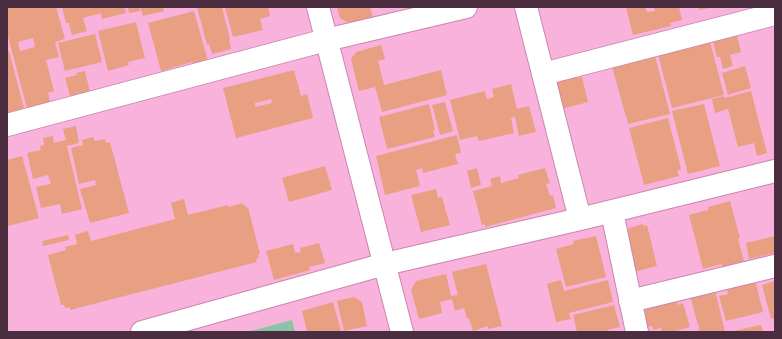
<!DOCTYPE html>
<html>
<head>
<meta charset="utf-8">
<style>
  body { margin:0 }
  #map { position:relative; width:782px; height:339px; overflow:hidden; background:#f8b2db; font-family:Manrope,sans-serif }
  canvas { display:block }
  .frame { position:absolute; inset:0; border:8px solid #4a2e3f; pointer-events:none }
</style>
</head>
<body>
<div id="map">
<canvas width="782" height="339"></canvas>
<div class="frame"></div>
</div>
<script>
const ctx = document.querySelector('canvas').getContext('2d');
ctx.lineJoin = 'round';
function paint(path, color) {
  ctx.fillStyle = color;
  ctx.fill(path, 'evenodd');
}
function stroke(path, color, width, dash) {
  ctx.strokeStyle = color;
  ctx.lineWidth = width;
  ctx.lineCap = dash ? 'butt' : 'round';
  ctx.setLineDash(dash || []);
  ctx.stroke(path);
}
paint(new Path2D(`
  M292 320 295 332H247Z`), '#8bc2a8');
paint(new Path2D(`
  M7 7H56L65 39 55 42 59 57 46 60 54 91 48 93 50 102 27 108 7 33ZM33 38 35 47 20 51 18 42Z
  M62 7H124L126 13 102 19 101 13 83 18 87 31 72 35 69 23H66Z
  M128 7H139L140 11 129 13Z
  M140 7H163L164 11 143 16Z
  M197 7H222L230 39H229L231 49 212 54 209 44 207 45Z
  M225 7H268L270 16 260 19 263 30 233 37Z
  M337 7H370L373 18 350 24 340 18Z
  M626 7H645L647 12 655 11 654 7H679L682 20 670 23 671 26 633 35Z
  M699 7H710V8L699 10Z
  M194 11 208 61 194 65 192 62 161 71 148 23Z
  M136 22 145 58 128 62 129 65 108 71 98 31Z
  M736 31 741 52 730 55 733 66 723 69 720 57H717L712 37Z
  M95 34 102 62 65 71 58 43Z
  M709 38 724 95 672 108 657 51Z
  M381 45 385 59 378 61 384 85 441 70 447 95 382 112 375 87 359 91 351 59 356 52Z
  M7 51H9L24 108 7 113Z
  M654 52 670 114 628 124 611 63Z
  M745 66 751 88 728 95 722 73Z
  M294 70 301 96 307 94 313 118 236 138 223 88ZM271 99 272 103 255 107V103Z
  M576 70 578 78 582 77 588 102 554 111 546 82Z
  M85 71 90 92 70 96 65 78 77 75 76 73Z
  M511 84 517 109 529 106 536 132 519 136 515 117 511 118 514 133 479 141 477 136 460 140 450 100 485 91 487 99 494 97 492 89Z
  M751 91 767 153 757 156 754 143 738 147 728 109 715 113 712 99 724 96 725 98Z
  M445 102 453 131 440 135 432 105Z
  M429 104 435 130H433L435 137 387 149 379 117Z
  M704 104 720 166 688 174 672 111Z
  M668 118 681 169 677 171 679 176 644 185 629 128Z
  M76 126 79 143 67 146 82 209 62 214 60 204 41 208 36 187 51 184 48 175 33 179 27 153 41 150 40 146 44 145 43 138 53 136 54 143 66 140 63 129Z
  M457 135 461 153 455 154 458 164 423 173 422 168 416 170 420 186 385 195 376 156Z
  M93 137 95 141 105 139 106 143 110 142 129 213 90 223 80 189 96 185 95 180 79 184 71 148 83 145 82 140Z
  M22 156 39 218 8 226 7 160Z
  M325 166 332 190 289 202 282 178Z
  M477 168 481 185 471 188 467 171Z
  M545 168 550 183 546 184 550 196 553 195 556 208 485 227V224L482 225 473 191 492 186 490 179 500 176 501 183 519 178 518 175Z
  M436 189 438 198 442 197 450 225 421 232 411 195Z
  M184 199 188 215 228 205 229 207 243 203V205H245L246 208 248 207 260 254H258L259 258 256 259 257 262 70 310V307L65 308 64 305H61L48 255 66 250 65 247 77 244 75 235 88 231 91 241 175 219 171 203Z
  M730 201 740 238 738 239 744 261 722 267V264L703 269 689 215 708 210V207Z
  M643 224 644 226 647 225 657 266 627 274 617 233 629 230V228Z
  M68 235 69 240 43 246 42 241Z
  M596 236 606 277 566 287 556 249 574 244 573 241Z
  M775 236V253L749 259 746 243Z
  M319 243 325 263 309 267 310 270 274 280 266 251 293 244 295 253 301 252 300 248Z
  M486 264 502 326 488 329V326L473 331 469 318 467 319 464 308 455 311 452 299 440 302 442 313 419 319 411 290 416 281 446 274 451 296 458 295 452 272Z
  M561 280 564 291 608 280 613 302 569 313 571 319 556 322 547 284Z
  M755 280 763 312 726 321 719 296 728 294 726 287Z
  M775 281V318L771 319 762 285Z
  M715 290 725 332H700L690 296Z
  M354 297 362 302 367 326 344 331 337 301Z
  M672 300V303L677 302 678 305 683 303 690 327 672 332H662L661 328 653 330 652 326 642 328 638 309Z
  M333 302 341 331 335 332H307L302 311Z
  M614 305 620 327 607 330 608 332H577L573 315Z
  M761 325 763 332H733V331Z`), '#e9a082');
const street = new Path2D(`
  M526 7 580 219
  M543 74 775 14
  M7 125 326 40 466 7
  M612 212 637 332
  M630 301 775 266
  M142 332 385 264 580 219 775 171`);
const secondary = new Path2D(`
  M318 7 402 332`);
stroke(street, '#ca87af', 24);
stroke(secondary, '#ca87af', 24);
stroke(street, '#fff', 22);
stroke(secondary, '#fff', 22);
</script>
</body>
</html>
